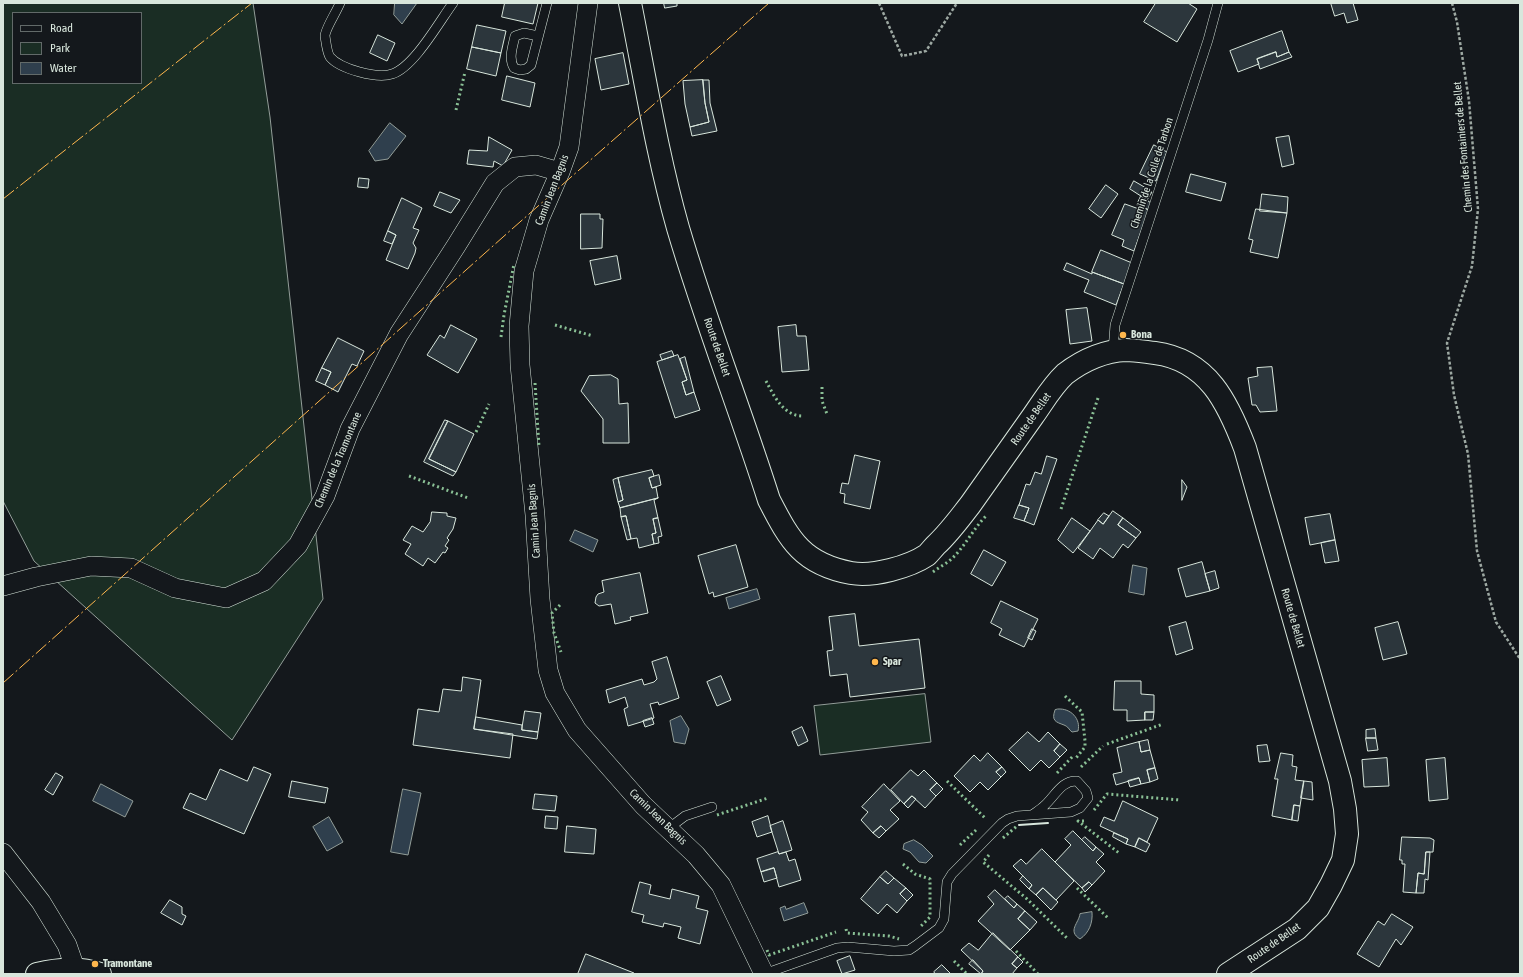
<!DOCTYPE html>
<html>
<head>
<meta charset="utf-8">
<style>
  body { margin:0 }
  #map { position:relative; width:1523px; height:977px; overflow:hidden; background:#14181c; font-family:"Asap Condensed",sans-serif }
  canvas { display:block }
  .frame { position:absolute; inset:0; border:4px solid #d8e6dc; pointer-events:none }
  .legend { position:absolute; left:12px; top:12px; width:130px; height:72px; box-sizing:border-box; background:#14181c; border:1px solid #626a69; margin:0; padding:5px 7px; list-style:none; font-size:12px; color:#d8e6dc }
  .legend li { display:flex; align-items:center; gap:8px; height:20px }
  .legend b { width:20px; border:1px solid #626a69 }
</style>
</head>
<body>
<div id="map">
<canvas width="1523" height="977"></canvas>
<div class="frame"></div>
<ul class="legend">
<li><b style="height:5px;background:#14181c"></b>Road</li>
<li><b style="height:11px;background:#1a2d24"></b>Park</li>
<li><b style="height:11px;background:#2f3f4d"></b>Water</li>
</ul>
</div>
<script>
const ctx = document.querySelector('canvas').getContext('2d');
ctx.lineJoin = 'round';
function paint(path, color) {
  ctx.fillStyle = color;
  ctx.fill(path, 'evenodd');
}
function stroke(path, color, width, dash) {
  ctx.strokeStyle = color;
  ctx.lineWidth = width;
  ctx.lineCap = dash ? 'butt' : 'round';
  ctx.setLineDash(dash || []);
  ctx.stroke(path);
}
function drawText(font, color, halo, rows, align = 'center') {
  ctx.font = font + ' "Asap Condensed",sans-serif';
  ctx.lineWidth = 3;
  ctx.setLineDash([]);
  ctx.textBaseline = 'middle';
  ctx.strokeStyle = halo;
  ctx.fillStyle = color;
  for (const [text, x, y, turn = 0] of rows) {
    ctx.save();
    ctx.translate(x, y);
    ctx.rotate((+turn || 0) * Math.PI / 180);
    ctx.textAlign = isNaN(turn) ? turn : align;
    if (halo) ctx.strokeText(text, 0, 0);
    ctx.fillText(text, 0, 0);
    ctx.restore();
  }
}
const green = new Path2D(`
  M3 3H253L270 117 323 599 232 740 34 561 3 501ZM13 13H141V83H13Z
  M925 694 931 742 820 755 814 706Z`);
paint(green, '#1a2d24');
stroke(green, '#939e99', 1);
const water = new Path2D(`
  M395 3H417L402 24 394 15Z
  M390 123 406 136 388 159 375 161 369 151Z
  M575 530 598 540 593 552 570 541Z
  M1133 565 1147 568 1144 595 1129 592Z
  M757 589 760 599 729 609 726 598Z
  M1058 709C1071 708 1081 719 1078 731L1072 732C1069 730 1068 726 1064 725 1056 722 1051 721 1055 710Z
  M681 716 689 729 685 744 674 742 670 721Z
  M101 784 133 801 125 817 93 801Z
  M403 789 421 793 408 855 391 852Z
  M329 817 343 842 327 851 313 827Z
  M914 840 922 845 933 856 926 863 919 862 910 852 903 849 904 844Z
  M804 903 808 913 784 921 780 908 785 906 786 909Z
  M1092 912C1093 923 1089 933 1080 939 1067 931 1079 923 1080 914Z`);
paint(water, '#2f3f4d');
stroke(water, '#939e99', 1);
const building = new Path2D(`
  M505 3H538L533 24 502 17Z
  M664 3H677V6L665 8Z
  M1156 3H1188L1197 9 1177 42 1144 22Z
  M1331 3H1353L1358 20 1347 23 1344 13 1335 16Z
  M477 25 506 31 501 53 472 47Z
  M1282 31 1289 52 1277 57 1276 52 1257 59 1259 64 1238 72 1230 51Z
  M378 35 395 43 387 61 370 53Z
  M472 47 501 53 496 76 467 69Z
  M1276 52 1277 57 1289 52 1292 57 1260 69 1257 59Z
  M623 53 629 84 601 90 595 59Z
  M507 76 535 83 530 107 502 100Z
  M703 80 705 103 709 122 690 127 685 104 683 81Z
  M703 80H709L710 103 717 131 692 136 690 127 709 122 705 103Z
  M1289 136 1294 164 1282 167 1276 138Z
  M489 137 512 150 503 166 494 161 493 167 467 164 469 150 487 151Z
  M1154 145 1167 152 1156 181 1140 174Z
  M1191 174 1226 183 1221 201 1186 192Z
  M359 178 369 179 368 188 358 187Z
  M1134 181 1146 188 1149 192H1152L1147 200 1130 189Z
  M1106 185 1118 194 1101 218 1089 209Z
  M440 192 460 200 451 213 434 206Z
  M1262 194 1288 197 1287 213 1260 211Z
  M1141 196 1151 203 1149 210 1137 205Z
  M402 198 422 208 413 228 419 230 413 243 416 248 415 253 408 269 386 260 396 235 388 231Z
  M1125 204 1139 209 1140 206 1149 210 1134 251 1122 246 1124 240 1112 235Z
  M1256 209 1287 213 1278 258 1250 252 1253 240 1249 239Z
  M581 214H600V219H603L602 248 581 249Z
  M388 231 396 235 392 244 384 241Z
  M1101 250 1132 263 1124 284 1092 272Z
  M617 256 621 279 595 285 590 261Z
  M1067 263 1092 274V272L1124 284 1116 305 1084 292 1089 280 1064 270Z
  M1087 308 1092 341 1070 344 1066 310Z
  M451 325 477 339 458 373 427 355 440 335 444 338Z
  M796 325 797 336H806L809 370 782 372 778 327Z
  M338 338 364 351 357 366 352 364 338 392 325 385 331 372 322 368Z
  M672 351 674 356 662 360 660 355Z
  M678 355 687 380 682 382 686 395 694 392 700 410 675 418 657 362Z
  M685 357 694 392 686 395 682 382 687 380 680 359Z
  M1272 367 1277 411 1260 412 1256 405H1252L1248 378 1258 376 1257 368Z
  M322 368 331 372 325 385 316 381Z
  M611 375 618 379 619 404 628 403 629 443H603V419L581 391 589 376Z
  M445 420 448 421 429 459 456 472 453 476 424 462Z
  M448 421 474 434 456 472 429 459Z
  M855 455 880 461 870 509 844 503 845 494 840 493 842 483 848 484Z
  M1047 456 1057 459 1034 525 1024 521 1029 508 1019 505 1026 484 1030 485 1035 472 1041 474Z
  M652 470 654 476 649 478 652 488 656 487 658 498 620 508 618 502 623 500 618 478Z
  M659 475 661 485 652 488 649 478Z
  M618 478 623 500 618 502 613 480Z
  M1182 480 1187 487 1182 500Z
  M658 498 654 500 658 518 653 519 656 533 652 534 654 544 639 548 637 538 631 539 626 516 621 517 620 508Z
  M1019 505 1029 508 1024 521 1014 518Z
  M1113 511 1123 518 1118 525 1136 538 1128 548 1123 544 1113 558 1100 548 1093 559 1078 548 1098 520 1103 524Z
  M432 512 447 513V516L456 518 453 529 447 538 449 540 445 546 448 548 445 553 443 552 435 563 428 558 423 566 405 554 411 544 403 540 412 526 423 532 430 522Z
  M1104 513 1109 516 1103 524 1098 520Z
  M1330 514 1335 540 1310 545 1305 518Z
  M626 516 631 539 627 540 621 517Z
  M658 518 662 536 658 537 659 543 654 544 652 534 656 533 653 519Z
  M1072 518 1090 531 1073 553 1058 540Z
  M1123 518 1141 532 1136 538 1118 525Z
  M1335 540 1339 561 1325 563 1321 543Z
  M736 545 748 587 714 597 713 592 709 594 698 556Z
  M984 550 1006 562 992 586 971 574Z
  M1202 562 1210 591 1186 597 1178 569Z
  M1215 571 1219 588 1210 591 1205 574Z
  M640 573 648 613 630 617 631 620 615 624 611 604 599 606 595 603 596 597 598 594 604 592 602 581Z
  M1001 601 1038 619 1024 647 999 635 1002 629 991 623Z
  M855 614 859 646 919 639 925 688 850 697 847 674 830 676 827 651 833 650 829 617Z
  M1186 622 1193 649 1176 655 1169 627Z
  M1398 622 1407 654 1383 660 1375 628Z
  M1032 629 1036 631 1032 640 1028 638Z
  M667 657 679 698 659 705 658 702 650 704 654 718 628 726 624 709 628 707 625 697 609 703 606 690 642 679 644 685 654 682 657 679 652 662Z
  M721 676 731 700 717 706 707 682Z
  M463 677 481 680 474 729 513 734 510 758 413 745 418 709 439 712 443 689 461 691Z
  M1115 681H1141V694L1154 695V712H1145V720L1127 721V710H1114Z
  M525 711 541 713 538 732 522 730Z
  M1145 712H1154L1153 720H1145Z
  M476 717 522 725V730L538 732 537 739 474 729Z
  M652 718 654 724 645 727 643 721Z
  M802 727 808 741 798 746 792 732Z
  M1375 729 1376 738H1366V730Z
  M1028 732 1039 742 1048 732 1060 744 1054 751 1060 757 1049 768 1041 760 1030 771 1009 750Z
  M1366 738H1376L1378 750 1368 751Z
  M1148 740 1150 750 1141 752 1139 742Z
  M1139 742 1141 752 1150 750 1155 768 1147 770 1150 782 1141 784 1139 778 1116 785 1113 774 1122 772 1117 748Z
  M1060 744 1067 750 1060 757 1054 751Z
  M1267 745 1270 761 1259 762 1257 746Z
  M988 753 1002 767 996 772 1001 777 988 790 980 782 970 792 954 776 974 755 980 761Z
  M1281 753 1293 755 1292 766 1297 767 1295 780 1304 781 1300 806 1294 805 1292 820 1272 816 1278 779H1275Z
  M1387 758 1389 786 1364 787 1362 760Z
  M1445 758 1448 799 1429 801 1426 760Z
  M254 767 271 774 244 834 183 808 190 793 206 800 220 769 247 781Z
  M1002 767 1006 772 1001 777 996 772Z
  M1155 768 1158 779 1150 782 1147 770Z
  M911 770 918 776 924 770 937 783 930 790 936 796 925 808 912 796 904 804 891 790Z
  M56 773 63 777 53 795 45 790Z
  M1139 778 1141 784 1130 787 1128 781Z
  M292 781 328 788 325 803 289 797Z
  M1304 781 1312 782 1313 800 1301 798Z
  M937 783 943 789 936 796 930 790Z
  M884 784 900 801 890 810 899 819 886 831 881 826 873 833 861 820 868 812 862 807Z
  M535 794 557 796 555 811 533 809Z
  M912 796 916 799 908 808 904 804Z
  M1123 801 1158 818 1147 842 1139 838 1135 847 1126 844 1128 839 1100 826 1104 817 1114 821Z
  M1294 805 1300 806 1298 821 1292 820Z
  M546 816 558 817 557 829 545 828Z
  M768 816 772 832 757 837 752 822Z
  M783 821 792 850 779 854 770 826Z
  M567 826 596 829 594 854 565 852Z
  M881 826 886 831 879 838 873 833Z
  M1073 831 1093 851 1096 847 1104 854 1096 862 1105 871 1092 885 1089 882 1082 888 1055 862 1071 845 1065 839Z
  M1114 833 1128 839 1126 844 1113 837Z
  M1085 837 1096 847 1093 851 1082 840Z
  M1402 837 1430 838 1434 840 1433 852H1426L1424 874 1418 873 1416 893 1403 892 1405 864H1402V860H1400Z
  M1139 838 1150 844 1146 852 1135 847Z
  M1042 849 1074 881 1056 900 1043 888 1036 895 1029 889 1032 885 1013 866 1021 859 1026 864Z
  M778 852 779 854 786 852 789 861 795 859 801 880 779 887 774 868 761 872 757 859Z
  M1426 852H1430L1428 880 1425 879 1424 893H1416L1418 873 1424 874Z
  M774 868 777 878 764 882 761 872Z
  M886 871 894 878 888 884 880 877Z
  M1023 876 1032 885 1029 889 1020 880Z
  M880 877 888 884 894 878 906 888 900 894 907 901 897 913 887 904 878 914 861 899Z
  M640 882 651 885 649 894 670 899 672 889 699 896 696 908 708 911 700 944 678 938 681 927 664 923 663 927 642 922 644 915 632 912Z
  M1089 882 1092 885 1085 892 1082 888Z
  M906 888 913 895 907 901 900 894Z
  M1043 888 1058 902 1051 910 1036 895Z
  M995 890 1014 908 1017 904 1025 911 1018 919 1030 930 1010 950 978 921 994 904 988 897Z
  M1008 896 1017 904 1014 908 1005 899Z
  M170 900 182 907V914L186 916 182 925 161 913Z
  M1025 911 1037 922 1030 930 1018 919Z
  M1392 914 1413 927 1401 945 1396 939 1379 967 1357 954 1378 921 1384 925Z
  M993 933 1018 957 1012 964 1017 968 1012 974H981L983 971 961 950 969 943 978 950Z
  M586 954 634 973 633 974H578Z
  M850 956 855 970 842 974 837 961Z
  M1018 957 1023 962 1017 968 1012 964Z
  M973 960 983 971 981 974 969 964Z
  M942 965 951 974H935L934 972Z`);
paint(building, '#2c363c');
stroke(building, '#d8e6dc', 1);
const service = new Path2D(`
  M340 3C337 11 325 29 325 36 326 42 327 53 330 57 340 69 377 79 392 74 414 67 439 22 453 3
  M538 36 524 33 515 36C513 46 508 58 514 68L520 70 526 69 531 65 547 3
  M1113 351 1115 325 1208 40 1218 3
  M669 828 685 816 712 807
  M764 974 837 948 848 947 894 951 909 950 915 946 939 928 944 919 947 882 952 874 1002 823 1008 819 1017 816 1071 812 1080 808 1088 798 1086 791 1077 781C1062 780 1055 796 1045 805 1041 809 1036 812 1032 815`);
const minor = new Path2D(`
  M588 3 569 147 560 172 539 220 524 271 519 326 520 365 535 515 540 599 548 670 555 693 577 730 643 805 696 855 721 885 764 974
  M3 586 36 577 91 566 131 568 175 588 226 598 264 581 298 545 325 496 350 429 399 334 456 246 495 183 515 167 536 165 560 172
  M3 853 41 902 67 945 75 968`);
const tertiary = new Path2D(`
  M37 974C59 969 79 967 100 974`);
const secondary = new Path2D(`
  M630 3C645 78 657 154 678 228 705 320 740 409 769 500 790 541 803 564 851 573 873 577 909 567 927 555 930 552 933 548 936 545 949 533 959 519 970 505 991 475 1012 446 1033 416 1043 402 1052 386 1065 374 1082 361 1104 351 1126 350 1135 350 1146 352 1155 353 1208 360 1228 403 1245 448L1340 781 1345 809 1347 834 1343 860 1331 885 1318 908 1297 929 1228 974`);
stroke(service, '#d8e6dc', 10);
stroke(minor, '#d8e6dc', 20);
stroke(tertiary, '#d8e6dc', 24);
stroke(secondary, '#d8e6dc', 24);
stroke(new Path2D(`
  M879 3 902 56 926 51 957 3
  M1452 3 1457 22 1469 101 1478 209 1472 266 1447 343 1454 395 1468 454 1477 551 1496 622 1520 659`), '#9da8a2', 2.5, [3, 2]);
stroke(service, '#14181c', 9);
stroke(minor, '#14181c', 19);
stroke(tertiary, '#14181c', 22);
stroke(secondary, '#14181c', 22);
stroke(new Path2D(`
  M456 110 465 72
  M555 325 593 336
  M501 337 504 315 514 264
  M766 381C774 396 784 417 804 416
  M535 383 539 447
  M822 387V401L827 414
  M476 432 489 404
  M409 476 468 498
  M1061 509 1098 398
  M933 572C938 568 944 565 949 561 964 549 972 530 986 516
  M560 605 552 613 554 633 561 652
  M1065 696 1082 712 1085 741V747L1076 758
  M1107 744 1163 724
  M1081 767 1103 746
  M1057 773 1073 756
  M947 781 985 818
  M1094 810 1107 794 1180 800
  M717 815 768 798
  M1084 821H1078L1119 853
  M1003 838 1017 826
  M960 845 976 830
  M989 855 983 862 1027 899 1068 939
  M903 864 915 874 930 879V917L920 927
  M1077 888 1108 918
  M846 929 847 933 889 936 899 939
  M767 950 769 955 836 932
  M1016 951 1038 974
  M954 961 967 974`), '#8ac095', 3, [2, 3]);
stroke(new Path2D(`
  M1019 825 1048 823`), '#d8e6dc', 2);
stroke(new Path2D(`
  M3 199 252 3
  M3 683 512 229 769 3`), '#ffb74d', 1, [14, 3, 2, 3]);
for (const [x, y, r, color] of [
  [1123,335,4,"#ffb74d"],
  [875,662,4,"#ffb74d"],
  [95,964,4,"#ffb74d"]
]) {
  const dot = new Path2D();
  dot.arc(x, y, r, 0, 2 * Math.PI);
  ctx.fillStyle = color;
  ctx.fill(dot);
  stroke(dot, '#14181c', 1.5);
}
drawText('11px', '#d8e6dc', '#14181c', [
  ["Chemin des Fontainiers de Bellet",1463,147,-95],
  ["Chemin de la Colle de Tarbon",1152,173,-72],
  ["Camin Jean Bagnis",552,190,-69],
  ["Route de Bellet",717,347,71],
  ["Route de Bellet",1031,419,-55],
  ["Chemin de la Tramontane",338,460,-67],
  ["Camin Jean Bagnis",534,521,-94],
  ["Route de Bellet",1293,618,74],
  ["Camin Jean Bagnis",658,817,44],
  ["Route de Bellet",1274,943,-35]
]);
drawText('bold 11px', '#d8e6dc', '#14181c', [
  ["Bona",1131,335],
  ["Spar",883,662],
  ["Tramontane",103,964]
], 'left');
</script>
</body>
</html>
